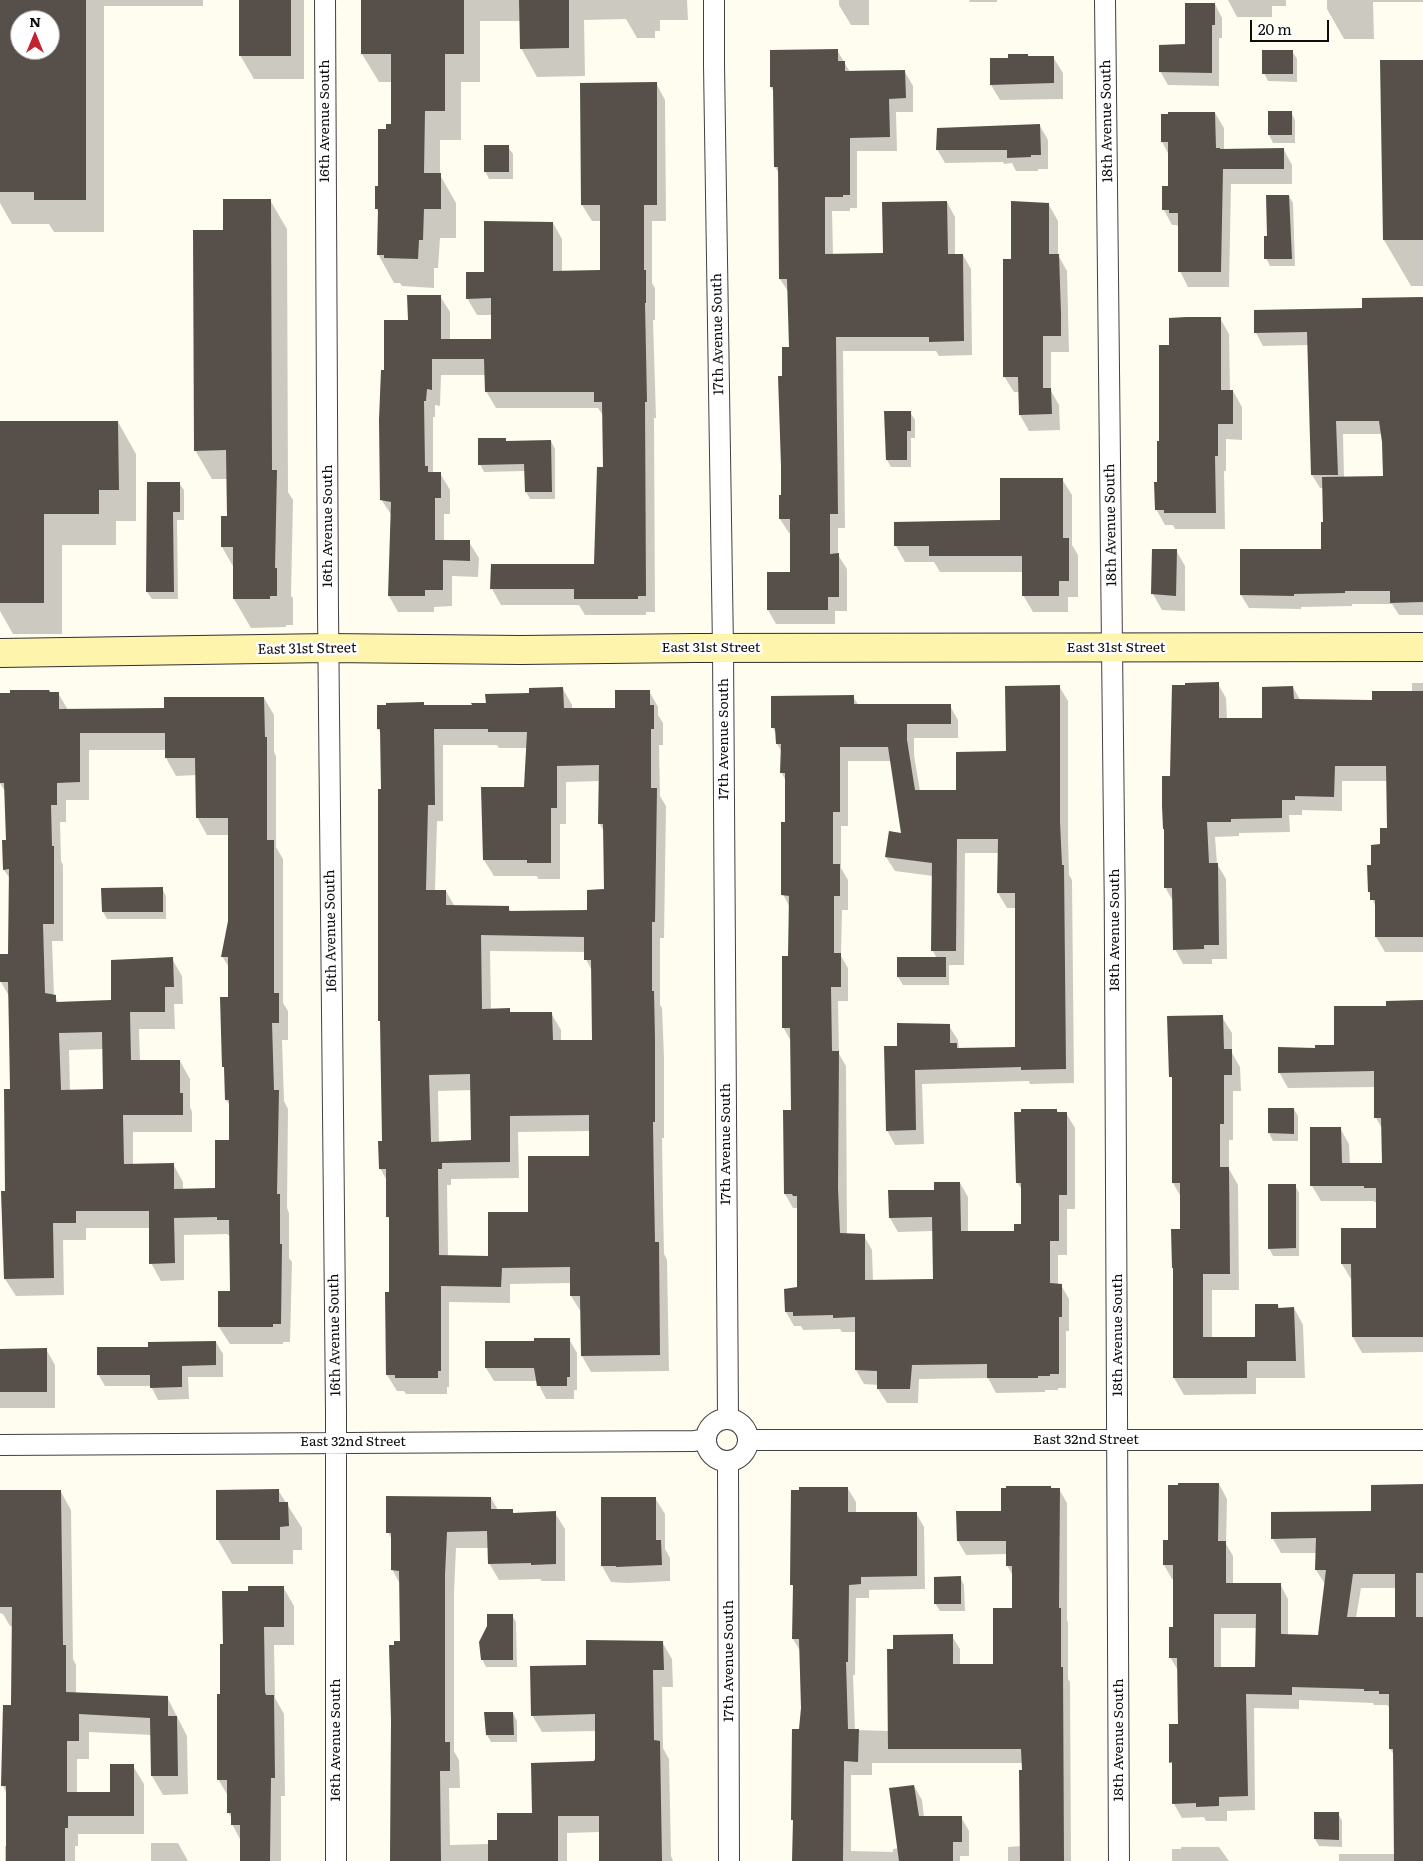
<!DOCTYPE html>
<html>
<head>
<meta charset="utf-8">
<style>
  body { margin:0 }
  #map { position:relative; width:1423px; height:1861px; overflow:hidden; background:#fffcf0; font-family:Literata,serif }
  canvas { display:block }
  .north { position:absolute; left:10px; top:10px; width:50px; height:50px; box-sizing:border-box; background:#fff; border:1px solid #9f9f9f; border-radius:50%; rotate:0deg; font-size:14px; font-weight:700; line-height:20px; text-align:center; color:#0e0e0e }
  .north::after { content:''; display:block; margin:auto; width:18px; height:22px; background:#c2232e; clip-path:polygon(50% 0,100% 100%,50% 72%,0 100%) }
  .scale { position:absolute; left:1250px; top:20px; width:79px; height:22px; box-sizing:border-box; border:2px solid #0e0e0e; border-top:0; padding-left:6px; font-size:15px; line-height:18px; white-space:nowrap; color:#0e0e0e; -webkit-text-stroke:4px #fff; paint-order:stroke }
</style>
</head>
<body>
<div id="map">
<canvas width="1423" height="1861"></canvas>
<div class="north">N</div>
<div class="scale">20 m</div>
</div>
<script>
const ctx = document.querySelector('canvas').getContext('2d');
ctx.lineJoin = 'round';
function paint(path, color) {
  ctx.fillStyle = color;
  ctx.fill(path, 'evenodd');
}
function stroke(path, color, width, dash) {
  ctx.strokeStyle = color;
  ctx.lineWidth = width;
  ctx.lineCap = dash ? 'butt' : 'round';
  ctx.setLineDash(dash || []);
  ctx.stroke(path);
}
function drawText(font, color, halo, rows, align = 'center') {
  ctx.font = font + ' Literata,serif';
  ctx.lineWidth = 5;
  ctx.setLineDash([]);
  ctx.textBaseline = 'middle';
  ctx.strokeStyle = halo;
  ctx.fillStyle = color;
  for (const [text, x, y, turn = 0] of rows) {
    ctx.save();
    ctx.translate(x, y);
    ctx.rotate((+turn || 0) * Math.PI / 180);
    ctx.textAlign = isNaN(turn) ? turn : align;
    if (halo) ctx.strokeText(text, 0, 0);
    ctx.fillText(text, 0, 0);
    ctx.restore();
  }
}
paint(new Path2D(`
  M0 0H203V6H104V232H54L49 224H12L0 203ZM20 20H50V50H20Z
  M240 0H304V79H254L240 55Z
  M362 0H687L688 20H660V31H655V38H637L626 19 584 20 585 76 537 77 521 48 520 21H480V82H461V140H440V175L456 203V238H440L438 268H434V288L402 286 400 283H394L378 254 379 214 377 209 387 131 393 125V82H379L362 54Z
  M839 0H869V25H851L839 5Z
  M969 0H997V2H970Z
  M1228 0H1286V6H1272V17H1237Z
  M1327 0H1423V2H1373L1374 39H1344L1327 9Z
  M1215 4 1222 18V38H1219V86L1168 85 1160 71 1186 45Z
  M837 50 850 72H905L913 86V112H896L897 151H857V208H850V211H832L833 254H884L947 202 955 217V255H963L971 269 972 355 939 356 936 351H843L845 528H838V555L847 569V611H835V624H776L768 610 792 574V533H789L780 519V496H782L783 377 790 349 789 293 780 279 779 173 775 167 774 92 771 87V51Z
  M1292 51 1297 59V82L1268 81 1264 73Z
  M1028 55 1029 57H1053L1063 73V99L1000 100 991 85Z
  M1423 61V286H1411L1384 240Z
  M656 83 665 100 666 221H652V283L655 288V320H653L656 418H654L655 612H646V615H585L579 605H501L492 589 595 566 604 468V417L598 408H496L486 391V375H441L440 406 435 405V417H433V473H440L450 490V514H444V541L469 542 479 558 478 577 452 576V606L434 607V612H398L389 596 392 516 381 499 385 372 409 321 440 296 450 312V340H492V315H477L467 298 485 273 553 223 562 239V272H601V221H592L582 205Z
  M1291 112 1295 120V143H1273L1269 135V113Z
  M1215 113 1224 128V151L1284 150 1292 165V184H1231L1229 287H1188L1180 271V229L1177 225H1172L1164 210 1169 188V155L1162 142V116Z
  M1040 126 1048 140V169H1038V171H1016L1012 163 1004 164 1003 162 945 163 937 149Z
  M508 147 513 154V179H489L485 171Z
  M1289 196 1293 203 1295 266H1270L1266 258 1268 237Z
  M270 200 287 229 288 492 293 500 291 596 293 598V625H286V627L251 628 234 599V568L222 547 229 517 228 479H212L195 450 225 231Z
  M1049 205 1058 221V255L1067 271 1069 352H1051V391L1059 405 1060 430 1029 431 1020 415V392H1014L1004 376 1013 260Z
  M1423 299V615H1399L1392 604H1352V606L1301 607V609L1249 608 1241 595 1322 550 1324 523V488H1320L1312 475 1309 345 1263 346 1256 333 1255 311 1363 309ZM1343 434H1382L1384 477 1344 478Z
  M1220 318 1229 334 1230 391H1233L1242 407V440L1226 439V471H1224L1225 529H1175L1173 525H1165L1156 509 1160 443Z
  M910 412 915 420V438H911V467H891L887 460Z
  M0 422H118L136 454V521H116V545H62V634H13L0 611Z
  M505 439 507 442 551 441 555 449V499H530L526 492V471L484 472 480 464Z
  M1062 479 1072 495V545L1078 555V597H1068V612H1033L1023 595V572H940L934 562H905L896 546 1001 521Z
  M179 483 184 490V520H177L178 599H152L147 592Z
  M1176 550 1185 566V611L1162 610 1153 594Z
  M1412 683H1423V952H1385L1376 937V908L1369 891 1373 866 1388 829V781H1342V811L1302 810V815H1289L1290 832 1239 833V836L1215 837 1217 864 1226 879 1227 959H1212V964H1183L1175 949 1173 901 1165 887 1171 777 1218 684 1226 698 1227 719H1263L1293 687 1300 700 1373 702 1412 692Z
  M1059 686 1068 701V837L1069 875 1072 880 1074 1083 1030 1084 1029 1081 922 1084 924 1144 895 1145 887 1130 898 1047 949 1026 958 1040 959 1049H1016V908H1007L998 893 999 853H965L964 965H949V985H903L898 977V959H937L933 951V876L895 871 886 857 902 834 892 761H848V826H841V868L848 880V910H842L841 956 848 968V1001H838L839 1054 846 1066 847 1235 864 1236 872 1250 873 1281H934L933 1231 898 1232 890 1218 935 1191 960 1183 968 1197V1233H1015L1022 1225V1190L1017 1182 1057 1110 1058 1113H1066L1075 1128V1209H1067V1255H1058V1285H1061L1069 1299V1331H1066V1388H1058V1390H1045V1392L996 1393 988 1378 919 1379 918 1403H887L878 1389V1385L864 1384 856 1370V1332H842L840 1329 803 1330 801 1326H794L786 1312 798 1288V1208H793L785 1194 792 1112 791 1041 783 1027 789 957 790 908 783 894 786 823V781L781 772 782 752 777 744V735L773 728 772 697H853L859 706H950L958 720V738H914V755L920 791H958L1007 752Z
  M563 689 572 705V709H617L649 691 658 707V715L663 723V745H659L660 796 666 806 664 938H660V1005L662 1008 664 1057V1138H662L663 1206 664 1254 667 1260 669 1371 591 1372 582 1356 581 1312 571 1296V1283L510 1284V1303L449 1302V1387H447V1394H406L404 1391H397L387 1375 391 1294 390 1221 388 1217 387 1181 380 1168 383 1142 382 1024 380 1021 382 790V735L378 729 425 707H473ZM443 745H497L499 748H528L526 788 484 860 494 876H537L538 879H560V824H566V782L600 781V824L604 832 605 890 588 911 511 912 508 907H455L446 891H435L437 821H443ZM490 951 586 952V959L592 971 593 1041H561V1030L551 1013H511L509 1010H491ZM472 1090 473 1142 439 1143 438 1091ZM590 1131 591 1158 529 1213 490 1257H448L447 1185H451V1179L519 1178 518 1132Z
  M50 693H58L68 710 166 709 264 698 274 715V752L276 756V847L283 859V1003L288 1011V1040H282L284 1101 288 1109 287 1208 289 1213V1258L292 1262 290 1342H283V1344H230L219 1327 231 1292V1237L227 1234 184 1235V1280L161 1281 151 1263 150 1228H86V1240H63L64 1295 16 1296 5 1279 6 1192 11 1090 9 996 1 982 9 955 11 880 4 870 7 841 6 793 0 783V742ZM89 750H166V758L176 776 197 775V817L207 835H229V921L222 956 230 969V998L223 1066 225 1069 226 1100 231 1107V1141L216 1190H183V1182L173 1164 133 1165V1132H192V1112L190 1107V1079L180 1061H140L139 1029H175L174 1004H183L182 976 172 959 112 1001 59 1003 54 996 52 941H63V865L61 861 60 822H66V800H89ZM103 1049 104 1090 70 1091 69 1050Z
  M162 888 166 896V919H107L103 912Z
  M1423 1001V1352L1362 1353 1353 1337 1351 1279 1342 1264 1377 1229V1203L1373 1201H1321L1312 1186 1340 1128 1349 1144 1350 1165H1383V1130L1376 1118V1087L1288 1088 1279 1072 1317 1049 1335 1046 1387 1007Z
  M1222 1017 1232 1033V1053L1240 1067 1241 1091H1233V1140H1229V1169L1238 1185 1239 1290H1212V1338H1257L1278 1305 1280 1309 1294 1308 1303 1325 1305 1378H1256V1394L1184 1395 1174 1378V1271L1173 1268 1182 1230 1181 1197 1173 1183V1080L1171 1076Z
  M1294 1109 1298 1116V1141H1273L1269 1133Z
  M1295 1185 1299 1193V1256H1273L1269 1248Z
  M569 1339 577 1353V1390H574V1399H546L537 1381H494L486 1368V1343Z
  M216 1342 223 1354V1377H188L189 1399 158 1400 151 1386H105L98 1374 149 1348Z
  M46 1349 55 1365V1408H0V1350Z
  M1219 1484 1227 1499 1226 1544 1233 1556V1584H1280L1288 1599V1635L1319 1636 1325 1584 1316 1570V1553H1281L1273 1539 1372 1512 1423 1486V1861H1339V1854H1395L1394 1755 1390 1749V1708L1387 1705H1374L1373 1703 1299 1700V1709L1254 1708 1255 1810 1227 1811V1821H1206L1204 1817 1182 1818 1174 1804 1173 1767 1171 1762 1180 1725 1179 1672 1170 1657 1175 1628V1579H1172L1164 1565 1169 1541ZM1361 1588H1396V1618H1356ZM1221 1628H1257L1256 1668H1221Z
  M848 1489 856 1502V1513H916L924 1527 925 1589 869 1590V1598H856L855 1675H853L855 1730 889 1731 952 1636 960 1649V1666L994 1665 1013 1609V1576L1007 1565V1554L966 1555 958 1541 1003 1512 1051 1489H1059L1067 1503V1620L1068 1623V1679L1070 1682 1071 1861H1008V1847L1021 1846 1023 1763H872V1775H851V1851L893 1852V1849L899 1848 914 1786 922 1800 924 1817H961L969 1831V1856H960V1861H794V1822L792 1819 802 1708 801 1652 793 1639 795 1590 792 1585Z
  M278 1490 302 1528V1550H293V1564H232L218 1540 217 1491Z
  M0 1492H61L71 1510 73 1659 76 1665V1693L167 1697 187 1736 188 1794 163 1795 152 1776V1735L89 1732V1759H77V1793H111L133 1766 144 1784V1834H78V1846H75V1861H5V1846H7V1794L3 1786 4 1706H13V1626H10L3 1614 0 1613Z
  M491 1498 498 1510H512L514 1514 555 1513 565 1529V1581H542L540 1579 499 1580 489 1563V1548H456L454 1593V1751L459 1760 460 1788H449L450 1845 489 1844 499 1842 594 1762 596 1760V1731L542 1732 532 1715 587 1666 662 1642 672 1659 673 1687H662L663 1748 669 1759 671 1856 673 1861H600V1832L567 1833V1861H390L395 1647 401 1642 400 1584 392 1569V1540L388 1532Z
  M655 1498 665 1514V1549L670 1558V1581L627 1583 611 1582 602 1566Z
  M960 1577 964 1585 965 1611H940L935 1603Z
  M283 1587 294 1606V1645H274L275 1698 284 1714 285 1796H281V1861H241V1841L232 1824V1819L228 1812V1796L218 1779 224 1645 249 1592Z
  M512 1615 516 1622 517 1667H486L482 1659Z
  M513 1713 517 1721V1742H491L487 1735Z
  M1338 1813 1342 1821V1847L1319 1846 1315 1839Z
  M151 1843H178L188 1861H151Z
  M1181 1847H1219L1229 1861H1172V1849H1181Z`), '#0003');
paint(new Path2D(`
  M0 0H86V200H34V192H0ZM20 20H50V50H20Z
  M239 0H291V56H239Z
  M361 0H464V54H445V111H425L424 173H441V209H424L423 240H419L418 259 384 258V255H377L378 209H375V186H378V129H386V124H391V54H361Z
  M519 0H569V48L520 49Z
  M1185 3H1215V25H1212V73L1159 72V45L1185 44Z
  M838 49V61H845V71L905 70 906 98 889 99 890 137 850 138V195H843V197H825V254L883 253 882 202 947 201 948 254H963L964 341 929 342V337H836L838 514H830V554L839 553V597H828V610H767V572H790V519H779V495H781V466L778 376H782V347H789L787 279H779L778 167H774L773 87H770V50Z
  M1262 50H1293V74H1262Z
  M1008 54H1028V56H1054V83L990 85V58H1008Z
  M1380 60H1423V240H1383Z
  M657 82V205H644V270H646V303H645L647 402H645L646 596H638V599H574V589H490L491 564H594L597 467H603L602 402H594V392H485L484 359H432V390L427 389 426 401H424L425 466H428V472H441V498H435V540H470V561L443 560V590H425V596H388L391 502 380 500 379 420 381 370H384V320H408L407 295H441V339H491V298L466 299V272H484V221L553 222V271L600 270V205H581L580 83Z
  M1268 111H1292V135H1268Z
  M1168 112H1215L1216 148H1220V149L1284 148V169H1223L1221 272H1178V213H1169V210H1162V186H1168V142H1161V114H1168Z
  M1040 124 1041 155H1031V157L1007 158V150H936L937 128Z
  M484 145H509V172H484Z
  M1266 195H1289L1292 259H1264V236H1267Z
  M223 199H271L272 470H277L275 568H277V596H270V599H233V547H221V516H227L226 450 194 451 193 230H223Z
  M1011 201 1049 203V254H1059L1061 314V336H1043V388H1051L1052 414 1019 415 1018 377H1003V259H1011Z
  M1423 297V602L1390 603V591H1345V593L1294 594V596L1240 595V549H1321V522H1323L1322 477 1383 476 1382 442 1379 421H1336L1338 475H1311L1307 332 1254 333V310L1362 308V298Z
  M1186 317H1221V390H1233V424H1218V456H1215L1216 513H1164V510H1155L1154 482H1157V441H1159V345H1169V318Z
  M884 411H911V431H907V460H886Z
  M0 421H118L119 490H99V514H44V603H0Z
  M478 438H506V441L551 440 552 492H525L524 464 478 465Z
  M1000 478H1063V538H1069V581H1059V596H1022V556H929V546H894V522L1000 520Z
  M147 482H180V512H173L174 592H146Z
  M1152 549H1177L1176 596 1151 594Z
  M1219 682V718H1262V687L1293 686 1294 699 1372 700V691H1423V937H1375V900H1370V892H1368L1367 865H1371V845L1380 844V828H1387L1386 766H1335L1334 797 1295 796V800H1282V818L1231 819V822H1207L1209 863H1218L1219 945H1204V949L1173 950 1172 888H1164V829H1163L1162 806V776H1170L1172 685H1185V683Z
  M1060 685V822L1062 865H1064L1066 1069 1021 1070V1067L915 1070 916 1130 886 1131 884 1046H897V1023L950 1024V1043H957V1048L1015 1047V893H997L998 839H957L956 951H931L932 863 885 857 889 831 901 833 888 747H840V812H833V864H840V896H834V953H841V987H831L832 1051H839L838 1188 840 1233 865 1234V1280L933 1279 932 1217 889 1218 888 1190H934V1182H960L961 1231H1014V1224H1021V1183H1016L1014 1112H1021V1109H1057V1112H1067V1195H1059V1241H1050V1283L1062 1284V1317H1059V1374H1050V1376H1038V1378H987V1364L912 1365 910 1389H877V1371L855 1370V1317L833 1318V1315L793 1316V1312H785L784 1289 797 1287V1196H793L792 1194H784L783 1110H791L790 1028H782V956H788L789 896 781 895V822H785V773H780L781 744H776L775 728H771V696L854 695V704H951V724H907V740L915 790H956V752L1006 751 1005 686Z
  M563 687 564 708H615V690H650V705H654V729H651V788H657L655 922H652V991H654L655 1039V1122H653L654 1188 655 1242H659L660 1355 581 1356 580 1296H570V1267L502 1268 501 1287 441 1286V1371H438V1378H395V1375H386L385 1292H389V1217H386V1169H379L378 1141H382L380 1021H378V789H381L380 729H377V705H386V703L424 702V705H472L471 703H486L485 694 529 693V688ZM434 729H488V732H527L524 787H481L483 860H527V863H551V808H557V766L599 765 598 824H603L604 889 587 890V910L509 911V906L446 905V890H426L428 805H435ZM481 935 584 937V960H591L592 1040H553L552 1012H510V1008L482 1009ZM470 1074 471 1140 431 1142 429 1075ZM589 1115V1156H528V1212H488V1256L439 1255 438 1169H442V1163L510 1162V1116Z
  M10 690H49L50 692H59V709L164 708V697H264L265 737H267V840H274V993H279V1023H272L274 1090H279L277 1194H280V1244H282L281 1324H273V1327H218V1291H230L229 1220H217V1217L174 1218 175 1263 149 1264V1211H76V1223H53L54 1278 4 1279 1 1191H5L4 1089H10L9 1033 8 982H0V954H8L9 869 3 870 2 840H6L4 783H0V693H10ZM80 733H165V758H195L196 818H228V921L221 957H228V997H220L222 1067H224L225 1100H229V1140H215V1188L174 1189V1163L124 1164 123 1115H183V1093H180V1060H131L130 1012H165V987H174L173 957 111 960V1000L56 1002V995L45 993 43 924H54V846H52L51 805H57V783L80 782ZM102 1032 103 1089 61 1090 59 1033Z
  M163 887V912H102L101 888Z
  M897 957H946V977H897Z
  M1423 1000V1337H1352L1351 1264H1341V1228H1376V1188H1364V1186H1310V1127H1341L1342 1163H1382L1381 1118H1374V1071L1278 1073V1047L1315 1048V1045H1334V1006H1386V1001Z
  M1223 1015 1224 1049H1232V1075H1224V1124H1220V1167H1229L1230 1274H1203V1337H1255V1304H1278V1308L1294 1307 1296 1361H1247V1378H1173V1268H1172L1171 1229H1180V1183H1172V1077H1169L1167 1016Z
  M1268 1108H1294V1134L1268 1133Z
  M1268 1184H1296V1248L1268 1249Z
  M534 1338H570V1377H567V1386H537L534 1368H485V1341H534Z
  M216 1341V1365L182 1366V1387L150 1388V1375H97V1347H148V1342Z
  M47 1348V1392H0V1349Z
  M1178 1483H1219L1218 1541H1226V1583H1281V1634L1318 1635 1326 1570H1315L1316 1538 1271 1539V1512L1371 1511V1485L1423 1484V1573H1416V1617H1423V1861H1394L1393 1749H1389V1694H1379V1691H1364V1689L1292 1687V1695L1246 1694 1248 1796 1219 1797V1806L1196 1807V1803L1172 1804V1762L1169 1763V1724H1178L1177 1658H1169V1627H1173V1565H1163V1540H1168V1485H1178ZM1353 1574H1395V1617H1347ZM1214 1614H1256L1255 1667H1214Z
  M1006 1486H1051V1488H1060L1059 1608H1061V1667H1063L1064 1861H1020L1019 1770H1022L1021 1749H888L887 1649H893V1635L953 1634V1664H993V1608H1012V1566H1006V1541H957L956 1511H1001V1488H1006Z
  M799 1487H848V1512H917V1576L861 1577V1584L849 1585 848 1662H846L848 1729H859L858 1762 844 1761 843 1861H792L793 1820H791L792 1729H799L801 1708 799 1639H792L793 1585H790L791 1490H799Z
  M279 1489V1502H288L289 1526 280 1527V1540H216V1490Z
  M0 1490H61L63 1645H66V1692L168 1696V1716H177L178 1776H151L150 1718 79 1714V1741H67V1792H110V1764H134V1816H68V1828H65V1861H6V1786H1L3 1705H11L12 1607H0Z
  M386 1496 491 1497V1509H513V1513L556 1511V1564L531 1565V1563L488 1564 487 1531 447 1532 445 1575V1742H450V1771H440L441 1861H390L391 1721 389 1645H394V1641H400L399 1571 391 1570V1533H386Z
  M601 1497H656V1540H661L662 1565 616 1567V1566H601Z
  M961 1576V1604H934V1577Z
  M248 1586H284V1627H264L265 1692 266 1695H274L275 1778H271L270 1861H240V1825H231V1813H227V1780H217V1694H220V1644H223L222 1591H248Z
  M487 1614H513V1660H481L479 1642 487 1626Z
  M586 1640 663 1641 664 1670H653L654 1740 660 1741 662 1861H599V1816H558V1861H488V1840H497V1813H532L531 1763 594 1761 595 1759V1714L531 1716 530 1666 586 1665Z
  M484 1712H513L514 1735H486Z
  M914 1785 919 1816H962V1842H953V1861H899L889 1788Z
  M1314 1812H1339V1840L1314 1839Z`), '#574f4a');
const street = new Path2D(`
  M325 0 328 612 336 1412V1861
  M714 0V65L723 648 728 1419
  M1105 0C1113 620 1119 1241 1119 1861
  M706 1440a21 21 0 1 1 42 0a21 21 0 1 1-42 0Z
  M748 1440H1423
  M0 1445 694 1441 705 1439
  M728 1461 729 1861`);
const secondary = new Path2D(`
  M0 653 328 648 521 650 693 648 1423 647`);
stroke(street, '#414141', 22);
stroke(secondary, '#303030', 30);
stroke(street, '#fff', 20);
stroke(secondary, '#fff4ab', 28);
drawText('14px', '#0e0e0e', '#fff', [
  ["16th Avenue South",325,121,-90],
  ["18th Avenue South",1107,121,-91],
  ["17th Avenue South",718,334,-91],
  ["18th Avenue South",1111,525,-91],
  ["16th Avenue South",328,526,-90],
  ["East 31st Street",711,648],
  ["East 31st Street",1116,648],
  ["East 31st Street",307,649,-1],
  ["17th Avenue South",724,739,-90],
  ["18th Avenue South",1115,930,-90],
  ["16th Avenue South",331,931,-91],
  ["17th Avenue South",726,1144,-90],
  ["16th Avenue South",335,1335,-91],
  ["18th Avenue South",1118,1335,-90],
  ["East 32nd Street",1086,1440],
  ["East 32nd Street",353,1442],
  ["17th Avenue South",729,1661,-90],
  ["16th Avenue South",336,1740,-90],
  ["18th Avenue South",1119,1740,-90]
]);
</script>
</body>
</html>
